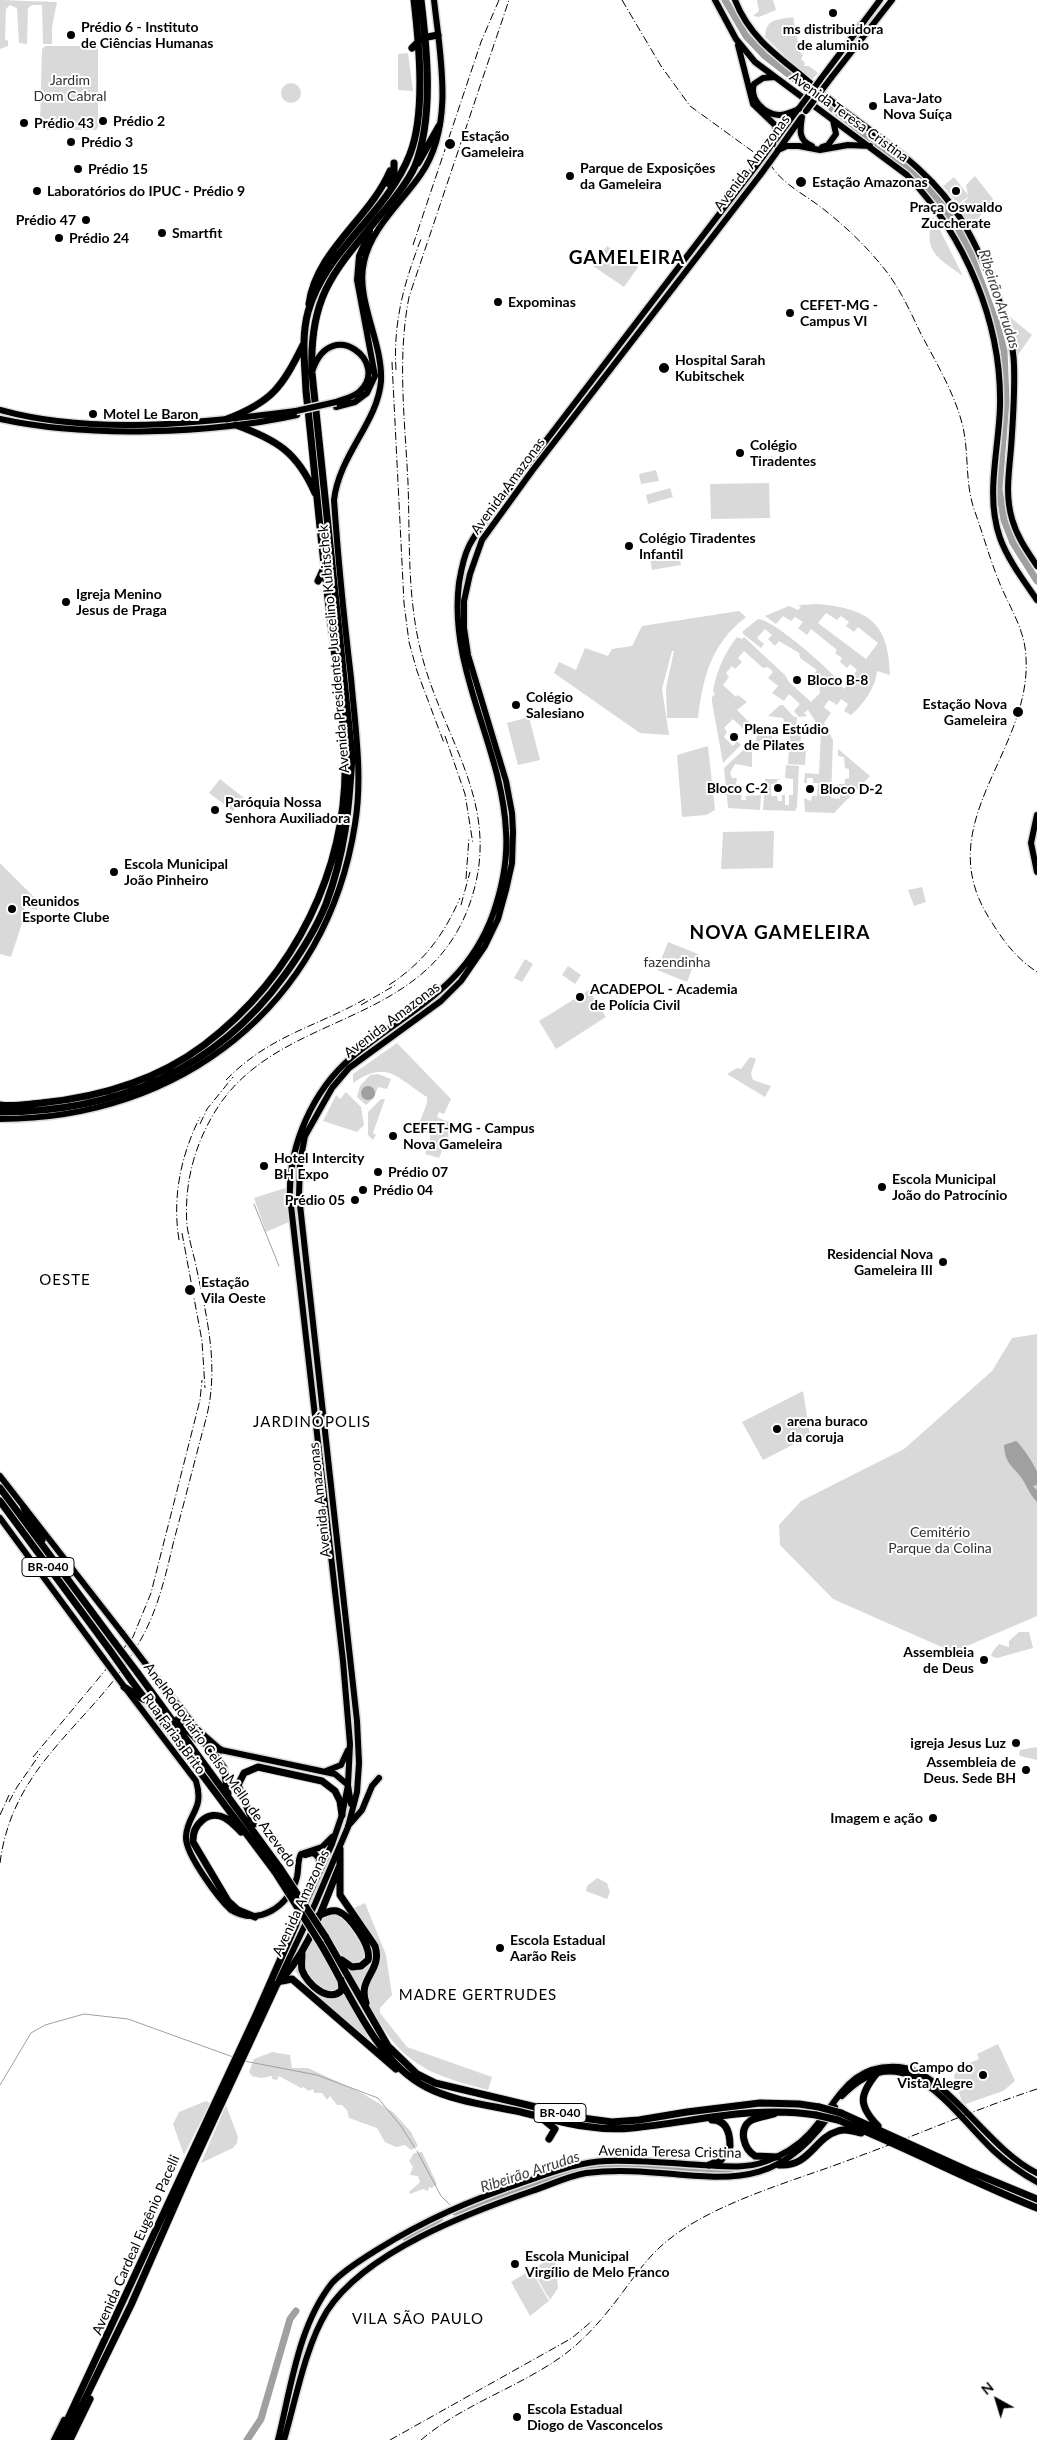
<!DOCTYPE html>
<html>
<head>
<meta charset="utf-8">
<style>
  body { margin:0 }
  #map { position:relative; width:1037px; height:2440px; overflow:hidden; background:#fff; font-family:Lato,sans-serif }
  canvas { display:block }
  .north { position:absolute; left:972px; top:2375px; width:50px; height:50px; -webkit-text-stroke:4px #fff; paint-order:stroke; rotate:321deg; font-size:14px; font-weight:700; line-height:20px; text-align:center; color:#000 }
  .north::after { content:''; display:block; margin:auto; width:18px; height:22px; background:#000; clip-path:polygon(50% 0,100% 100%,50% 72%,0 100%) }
</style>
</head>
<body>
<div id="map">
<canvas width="1037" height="2440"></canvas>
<div class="north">N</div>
</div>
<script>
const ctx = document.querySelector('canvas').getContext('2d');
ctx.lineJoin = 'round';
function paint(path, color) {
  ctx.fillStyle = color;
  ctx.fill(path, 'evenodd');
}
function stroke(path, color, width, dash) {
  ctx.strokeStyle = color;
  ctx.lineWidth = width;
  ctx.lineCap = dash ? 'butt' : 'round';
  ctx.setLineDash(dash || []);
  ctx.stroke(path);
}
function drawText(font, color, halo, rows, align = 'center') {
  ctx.font = font + ' Lato,sans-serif';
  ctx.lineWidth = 4;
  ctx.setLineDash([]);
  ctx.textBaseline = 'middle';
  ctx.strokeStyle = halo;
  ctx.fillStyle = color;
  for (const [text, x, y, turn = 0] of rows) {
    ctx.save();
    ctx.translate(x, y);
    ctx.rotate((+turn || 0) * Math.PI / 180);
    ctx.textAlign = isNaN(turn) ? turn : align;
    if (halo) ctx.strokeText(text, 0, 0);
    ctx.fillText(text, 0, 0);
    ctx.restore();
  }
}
paint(new Path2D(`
  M0 0 57 2 52 27V44H43L42 5H32L28 8 27 44 19 43 17 8 10 5 6 9 5 39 8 41V46L0 49Z
  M757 0H773L776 10 759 17 753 16 759 11Z
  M793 17 800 52 803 55 801 59 805 63 804 66H809L818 73 811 81 765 37C766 18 777 20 793 17Z
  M45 46H95L98 49V127L96 130H45L40 124 42 49Z
  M408 53 413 91 398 90V54Z
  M281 93a10 10 0 1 1 20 0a10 10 0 1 1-20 0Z
  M975 176 993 199 972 227 965 224 958 209 969 196 958 204 943 186 954 177 968 195 966 185Z
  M933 216 963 276C936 256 923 253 933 216Z
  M607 246 638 267 624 287 593 266Z
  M1004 312 1032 335 1015 359Z
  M773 456 775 465 759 469 757 459Z
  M656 470 659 481 641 484 639 474Z
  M769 483 770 518 711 519 710 484Z
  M670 488 673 497 648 504 646 495Z
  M679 553 681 565 652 570 650 558Z
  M818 604C868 609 889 622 890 675L877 671C876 687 863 705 851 715L844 711 848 704 841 699 837 705 829 700 824 707 831 713 824 723 833 740 831 798 840 799 839 784H845V779L849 778V769L845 768 844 757 838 756V749L870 776 834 813 805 812 804 798 811 801 812 796H817L818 783H813V778H807V783H804L805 773 819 774 821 730 808 710 804 713 807 716 799 717 794 711 800 704 789 694 784 701 772 693 778 686 768 678 773 672 768 667 763 668 744 651 738 658 742 662 735 669 732 666 726 673 729 677 723 685 736 697 738 695 747 702 737 710 753 726 747 732 733 719 724 728 727 732 724 737 733 746 737 741 741 745 723 763 712 702V697L715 694 713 691C717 670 724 654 737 637L742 639 744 637 785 675 789 682 811 702 820 693 819 685 812 677 817 670 800 658 799 653 779 641 775 646 768 639 772 635 765 629 757 638 764 644 761 648 743 634V631L758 619C773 620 817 659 829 671 835 676 839 683 844 689L857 670 850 664 847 668 840 662 842 658 835 653 837 650 811 629 807 635 798 628 803 622 795 617 791 621 783 616 776 624 765 616 789 606 798 610 801 607 798 605ZM826 613 837 620 841 616 849 622 846 626 854 632 858 627 878 643 866 659 818 623Z
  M739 611 746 617C711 644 703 677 698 718H667L666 688 674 651H672L662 689 669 735 640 733 554 673 559 662 576 670 585 648 608 656 612 649 632 646 642 626Z
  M780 705H783L794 717H797L796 730 791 731 787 728 783 718 768 716Z
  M529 717 540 760 518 765 507 723Z
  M761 732 772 733V748L768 747V741L760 740 759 747H754L757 736Z
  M790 734 801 735 800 751H806L805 765 788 764Z
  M752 742V767L735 764 730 773 732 778H737L734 795H742L741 800H746V796L761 795 760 810 728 808 724 768Z
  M708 746 715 810 706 815 682 817 677 755Z
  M786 765 799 766 797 807 795 811 763 810 765 779H781L777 780V784H771V796H777L778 801H782V795H785V805H789V795H793V779L785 778Z
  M220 779 244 798 233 811 209 793Z
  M774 831 773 868 721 869 723 832Z
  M0 863 37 900V910L25 907 22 916 24 917 11 957 0 954Z
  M922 887 926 902 914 906 908 890Z
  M668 942 698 954 687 982 657 970Z
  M525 959 533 964 522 982 514 978Z
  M568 966 581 975 575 984 562 975Z
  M589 990 606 1017 556 1049 539 1021Z
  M397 1043 451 1099 444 1114 439 1112 437 1117 453 1124 439 1158 425 1154 431 1134 417 1129 427 1103V1097C397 1078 387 1059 353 1083V1074Z
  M750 1057 756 1059 751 1073 753 1080 771 1086 765 1097 727 1074 737 1068 741 1069Z
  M378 1074 391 1079 387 1089 378 1087 374 1098 366 1105 357 1097 360 1086 370 1075Z
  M346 1092 361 1107 364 1125 357 1132 323 1121 336 1095 340 1099Z
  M381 1099H385L373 1133 376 1135 373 1140 368 1135V1112Z
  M285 1188 289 1222 266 1232 254 1198Z
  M1037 1334V1616L953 1652 833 1599 780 1545 779 1525 801 1501 904 1449 992 1371 1012 1338Z
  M803 1391 810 1436 763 1460 742 1422Z
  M1019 1632H1029L1033 1648 997 1658 991 1656 993 1651 999 1644 1009 1647V1641Z
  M1037 1747V1760L1020 1756 1019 1754 1020 1750Z
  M597 1878 607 1883 610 1892 607 1899 586 1891 587 1886Z
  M365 1903 386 1955 392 1995 380 2008V2013L407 2047 492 2077 488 2090C440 2077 409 2069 381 2025 375 2015 368 2006 367 1994 366 1983 372 1978 377 1970 387 1948 365 1926 354 1908Z
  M334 1914 344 1918 365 1949 363 1959 353 1964 341 1955 322 1923V1920L326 1916Z
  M313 1938 337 1976 338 1989 333 1992C305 1989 298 1958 313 1938Z
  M373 1948 375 1959 361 1984 360 1991 347 1968C367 1976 369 1961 373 1948Z
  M299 1963 324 1996 335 1998 344 1992 372 2044 306 1986 295 1971Z
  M998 2044 1015 2081 1003 2091 963 2105 954 2077 955 2073 962 2069 959 2063 962 2062 969 2063 979 2059 977 2054Z
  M272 2052 290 2055 292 2068H308L360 2092 393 2112 411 2132 418 2146 411 2150 405 2145 396 2147 385 2142 377 2128 349 2118 347 2110 342 2105H337L330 2096 327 2100 322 2093H314L313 2089 308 2091 304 2087 301 2088 279 2076 277 2080 272 2079V2076L261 2078 252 2076 249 2072 254 2059Z
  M206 2101 210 2103 184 2155 173 2124 179 2112Z
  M226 2105 238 2137 237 2143 233 2148 201 2163Z
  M422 2152 437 2184 432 2188 429 2187 428 2191 423 2189 410 2194 409 2192 420 2182 418 2176 410 2175 413 2167 409 2161 414 2153Z
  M552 2257 555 2261 558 2288 550 2300 532 2270Z
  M531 2270 549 2301 530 2316 511 2282Z`), '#d9d9d9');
paint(new Path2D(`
  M361 1093a7 7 0 1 1 14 0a7 7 0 1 1-14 0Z
  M1016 1441C1021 1444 1036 1467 1037 1472 1037 1476 1037 1481 1037 1485L1033 1486 1037 1490V1502C1031 1496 1028 1489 1024 1482 1016 1467 1005 1467 1004 1445Z`), '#a0a0a0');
stroke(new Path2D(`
  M254 1204 279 1266
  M244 2061 317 2075 378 2098 401 2126 415 2148
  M0 2085 31 2033 45 2025 84 2014 128 2019 233 2057
  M417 2151 441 2196 450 2205`), '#a0a0a0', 1);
stroke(new Path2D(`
  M725 0 746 36 765 56 911 170 938 199 957 226 970 252 998 327 1004 351 1006 401 999 489 1004 520 1013 543 1037 581
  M455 2212 555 2176 591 2167 630 2165 730 2172
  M406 2238 440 2218
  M247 2440 261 2419 290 2319 296 2311`), '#a0a0a0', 7);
const major = new Path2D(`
  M715 0 736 39 755 62 907 175C965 236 1002 322 1000 406 999 450 985 495 1000 538 1008 560 1024 581 1037 600
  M735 0C748 34 773 53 801 75 817 89 833 103 851 116 893 147 937 177 964 224 984 260 1013 324 1014 365 1015 393 1013 421 1011 448 1009 473 1005 495 1012 519 1017 537 1027 551 1037 566
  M738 45 753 104 776 126 773 144
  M774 77 763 78 754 84C749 99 764 114 779 115 786 115 792 112 799 109
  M831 78 892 0
  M820 80 880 0
  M802 117C800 129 798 141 812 146
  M776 139 798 109
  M822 147 828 145 836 134 833 120
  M779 149 801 118
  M778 150 787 146H799L820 150 848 145 870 146
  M313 369C332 316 390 363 360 391 354 397 344 399 336 402
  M336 407 355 402 367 393 375 376 357 280 359 256 370 231
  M0 410C93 436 202 423 296 411
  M0 419C87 438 210 434 297 415
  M1037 815 1031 843 1037 872
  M0 1119C180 1119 327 1006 355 824 363 776 355 726 351 678 344 619 338 559 334 500 339 455 378 422 381 381 383 342 355 299 364 262 371 228 402 202 421 174 455 125 440 55 434 0
  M0 1476 123 1634
  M0 1518 103 1658
  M145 1663 198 1730 221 1750 335 1774 348 1785 351 1804
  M126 1689 196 1781C205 1811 187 1813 186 1837 185 1854 219 1899 231 1910 258 1927 290 1906 297 1877 299 1869 297 1861 301 1854L322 1847 332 1837
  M326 1771 341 1765 348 1750
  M348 1826 362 1810 372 1786 379 1778
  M305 1855 312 1853C320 1855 320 1862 319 1869
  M296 1924 332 1844 342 1815 348 1785 350 1744 343 1661 290 1197C288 1146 313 1090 352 1057 408 1010 466 989 493 914 502 888 508 859 506 831 502 746 448 670 459 583 461 571 463 558 469 546 473 538 478 531 483 523L756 166
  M279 1980 315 1904 348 1827 357 1792 359 1763 357 1721 299 1196 300 1162 305 1136 332 1088 349 1068 441 1001 461 981 485 946 498 919 506 890 512 863 513 832 512 813 506 781 468 655 464 628V601L470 574 482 540 532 471 761 174
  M842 2096C904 2031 951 2110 994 2151 1007 2163 1021 2173 1037 2182
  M54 2440 64 2420
  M278 2440C291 2388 298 2326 332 2283 344 2270 361 2260 375 2251 426 2219 471 2200 527 2181 553 2172 579 2162 607 2161 638 2160 670 2163 701 2165 722 2166 744 2169 764 2162 781 2156 797 2147 809 2134 838 2103 848 2063 899 2067 946 2071 988 2150 1037 2173
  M284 2440C296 2399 305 2347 327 2311 365 2252 468 2213 532 2191 550 2185 568 2176 586 2173 690 2160 765 2218 835 2107`);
const highway = new Path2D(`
  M412 48 422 38 438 35
  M418 163 439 126
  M389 184 394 175V163
  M309 304C316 251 370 218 390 171
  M227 419C272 402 282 387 303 345
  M236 425C277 440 297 452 315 493
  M318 581 324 568
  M0 1105C14 1107 28 1104 41 1103 101 1097 156 1081 204 1045 295 976 349 868 345 754 343 705 334 655 329 607 320 535 314 463 306 391 305 365 301 338 308 312 325 250 387 214 410 154 426 113 419 43 414 0
  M0 1112C115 1112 215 1071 284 976 300 954 316 929 326 904 345 853 349 809 352 756L312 373C309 298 332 273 378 218 391 203 407 184 415 166 434 117 427 50 421 0
  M0 1488 115 1643
  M0 1501 109 1649
  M24 1508 42 1540
  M137 1672 280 1868
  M131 1680 275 1872
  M124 1687 143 1699
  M177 1720 199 1741 221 1750
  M208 1746 224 1768 228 1794
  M254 1824 238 1785 244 1773 258 1767 322 1781 335 1791 340 1801 342 1815
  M241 1832C236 1827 231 1821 225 1818 208 1809 192 1825 193 1842L228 1901 238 1910 255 1917
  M340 1849V1895L375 1946C383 1971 357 1978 366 2003
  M318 1916C324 1913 330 1910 337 1911 350 1915 372 1947 368 1960L361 1966 352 1967 342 1960
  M325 1936 388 2046 417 2074 435 2083 582 2118 612 2122 639 2120 687 2112 760 2103 799 2104 819 2107
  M320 1943C348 1989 376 2062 426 2087 455 2102 489 2105 521 2112 558 2121 594 2132 632 2128 694 2122 755 2105 816 2115
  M302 1954C302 1959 301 1965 302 1970 307 1984 329 2004 342 1990L341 1980
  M282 1981 292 1979 396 2069
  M877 2073C859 2095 858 2105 878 2126
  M841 2113 969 2171 1037 2199
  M774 2114C767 2116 756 2117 750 2121 738 2130 744 2149 755 2156L778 2157
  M544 2120 555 2129 549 2139
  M838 2120C906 2147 969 2181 1037 2208
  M709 2165 721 2160 730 2146C730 2133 727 2120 712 2120
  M779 2165C810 2167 814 2138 838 2131 845 2128 854 2131 861 2133
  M58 2440 256 2015 296 1924
  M65 2440 131 2305 190 2171 277 1984C309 1953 323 1905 340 1865
  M70 2440 90 2399`);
stroke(major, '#dbdbdb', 9);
stroke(highway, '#dbdbdb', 9);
stroke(major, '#000', 6);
stroke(highway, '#000', 7);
stroke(new Path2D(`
  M622 0 661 66 690 106 770 164C782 184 804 194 822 208 844 225 865 245 882 266 899 286 910 311 921 334 937 364 955 394 963 427 969 454 965 483 974 509 983 534 990 560 1000 584 1010 608 1025 630 1026 657 1032 753 927 824 991 921 1004 942 1016 958 1037 972
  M413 245 481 42 499 0
  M392 362 404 603 409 642 417 671 444 743
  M396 370C393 322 404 283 421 239
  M445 736 465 794 473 844
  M466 879 469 837
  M461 905 470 872
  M389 985C423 963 444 935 460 898
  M361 1005 397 984
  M226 1080C270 1035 314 1028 365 999
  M200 1124 207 1109 233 1077
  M182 1233 202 1341 205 1388
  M179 1240C172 1197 181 1155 200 1117
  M33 1757 133 1637 151 1593 200 1400 202 1380
  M9 1802 17 1787 40 1754
  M0 1815 9 1795
  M0 1863C13 1760 95 1723 140 1641 158 1610 166 1574 174 1540 185 1500 195 1459 206 1419 220 1365 206 1314 195 1261 192 1250 189 1238 187 1226 184 1187 193 1149 213 1115 276 1005 435 1034 474 890 499 799 441 735 421 652 407 597 410 539 408 483 405 421 397 358 409 297L509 0
  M390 2440 572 2338 592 2321
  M421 2440C462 2405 517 2388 561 2357 582 2342 600 2322 616 2301 633 2279 646 2258 667 2241 716 2201 798 2180 857 2157 917 2135 976 2109 1037 2089`), '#000', 1, [8, 2.5, 1, 2.5]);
const majorBridge = new Path2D(`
  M800 107 820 80
  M806 111 831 78
  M756 166 770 147
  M761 174 777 152
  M296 411 336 402
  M123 1634 145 1663
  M103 1658 123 1685`);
const highwayBridge = new Path2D(`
  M115 1643 137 1672
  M109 1649 131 1680
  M280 1868 325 1936
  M275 1872 320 1943
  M819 2107 841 2113
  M816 2115 838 2120`);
stroke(majorBridge, '#dbdbdb', 9, []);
stroke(highwayBridge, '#dbdbdb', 9, []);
stroke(majorBridge, '#000', 6);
stroke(highwayBridge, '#000', 7);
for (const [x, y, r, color] of [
  [833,13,5,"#000"],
  [71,35,5,"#000"],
  [873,106,5,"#000"],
  [103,121,5,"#000"],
  [24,123,5,"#000"],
  [71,142,5,"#000"],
  [450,144,6,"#000"],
  [78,169,5,"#000"],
  [570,176,5,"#000"],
  [801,182,6,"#000"],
  [37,191,5,"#000"],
  [956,191,5,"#000"],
  [86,220,5,"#000"],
  [162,233,5,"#000"],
  [59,238,5,"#000"],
  [498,302,5,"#000"],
  [790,313,5,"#000"],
  [664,368,6,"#000"],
  [93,414,5,"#000"],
  [740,453,5,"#000"],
  [629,546,5,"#000"],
  [66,602,5,"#000"],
  [797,680,5,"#000"],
  [516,705,5,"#000"],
  [1018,712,6,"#000"],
  [734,737,5,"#000"],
  [778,788,5,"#000"],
  [810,789,5,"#000"],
  [215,810,5,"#000"],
  [114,872,5,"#000"],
  [12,909,5,"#000"],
  [580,997,5,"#000"],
  [393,1136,5,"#000"],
  [264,1166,5,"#000"],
  [378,1172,5,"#000"],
  [882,1187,5,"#000"],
  [363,1190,5,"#000"],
  [355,1200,5,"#000"],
  [943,1262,5,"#000"],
  [190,1290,6,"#000"],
  [777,1429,5,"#000"],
  [984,1660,5,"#000"],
  [1016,1743,5,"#000"],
  [1026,1770,5,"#000"],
  [933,1818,5,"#000"],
  [500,1948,5,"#000"],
  [983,2075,5,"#000"],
  [515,2264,5,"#000"],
  [517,2417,5,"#000"]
]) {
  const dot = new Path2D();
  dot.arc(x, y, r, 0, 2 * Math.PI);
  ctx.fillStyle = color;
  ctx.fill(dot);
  stroke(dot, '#fff', 2);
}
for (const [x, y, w] of [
  [48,1567,52],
  [560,2113,52]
]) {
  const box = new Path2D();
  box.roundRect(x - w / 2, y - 9.5, w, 19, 4);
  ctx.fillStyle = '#fff';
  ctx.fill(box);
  stroke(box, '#000', 1);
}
drawText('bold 12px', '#000', null, [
  ["BR-040",48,1567],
  ["BR-040",560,2113]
]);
drawText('bold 14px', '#000', '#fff', [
  ["Prédio 6 - Instituto",81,27],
  ["de Ciências Humanas",81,43],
  ["ms distribuidora",833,29,"center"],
  ["de aluminio",833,45,"center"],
  ["Lava-Jato",883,98],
  ["Nova Suíça",883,114],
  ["Prédio 2",113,121],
  ["Prédio 43",34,123],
  ["Estação",461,136],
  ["Gameleira",461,152],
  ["Prédio 3",81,142],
  ["Parque de Exposições",580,168],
  ["da Gameleira",580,184],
  ["Prédio 15",88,169],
  ["Estação Amazonas",812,182],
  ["Laboratórios do IPUC - Prédio 9",47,191],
  ["Praça Oswaldo",956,207,"center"],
  ["Zuccherate",956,223,"center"],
  ["Prédio 47",76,220,"right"],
  ["Smartfit",172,233],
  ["Prédio 24",69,238],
  ["Expominas",508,302],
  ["CEFET-MG -",800,305],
  ["Campus VI",800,321],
  ["Hospital Sarah",675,360],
  ["Kubitschek",675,376],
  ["Motel Le Baron",103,414],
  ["Colégio",750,445],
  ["Tiradentes",750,461],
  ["Colégio Tiradentes",639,538],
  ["Infantil",639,554],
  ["Igreja Menino",76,594],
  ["Jesus de Praga",76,610],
  ["Bloco B-8",807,680],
  ["Colégio",526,697],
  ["Salesiano",526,713],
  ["Estação Nova",1007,704,"right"],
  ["Gameleira",1007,720,"right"],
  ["Plena Estúdio",744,729],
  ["de Pilates",744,745],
  ["Bloco C-2",768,788,"right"],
  ["Bloco D-2",820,789],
  ["Paróquia Nossa",225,802],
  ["Senhora Auxiliadora",225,818],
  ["Escola Municipal",124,864],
  ["João Pinheiro",124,880],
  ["Reunidos",22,901],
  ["Esporte Clube",22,917],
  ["ACADEPOL - Academia",590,989],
  ["de Polícia Civil",590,1005],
  ["CEFET-MG - Campus",403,1128],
  ["Nova Gameleira",403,1144],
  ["Hotel Intercity",274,1158],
  ["BH Expo",274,1174],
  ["Prédio 07",388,1172],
  ["Escola Municipal",892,1179],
  ["João do Patrocínio",892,1195],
  ["Prédio 04",373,1190],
  ["Prédio 05",345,1200,"right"],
  ["Residencial Nova",933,1254,"right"],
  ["Gameleira III",933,1270,"right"],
  ["Estação",201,1282],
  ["Vila Oeste",201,1298],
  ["arena buraco",787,1421],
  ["da coruja",787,1437],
  ["Assembleia",974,1652,"right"],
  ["de Deus",974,1668,"right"],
  ["igreja Jesus Luz",1006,1743,"right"],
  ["Assembleia de",1016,1762,"right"],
  ["Deus. Sede BH",1016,1778,"right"],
  ["Imagem e ação",923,1818,"right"],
  ["Escola Estadual",510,1940],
  ["Aarão Reis",510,1956],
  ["Campo do",973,2067,"right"],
  ["Vista Alegre",973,2083,"right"],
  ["Escola Municipal",525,2256],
  ["Virgílio de Melo Franco",525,2272],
  ["Escola Estadual",527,2409],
  ["Diogo de Vasconcelos",527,2425]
], 'left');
drawText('14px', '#303030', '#fff', [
  ["Jardim",70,80],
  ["Dom Cabral",70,96],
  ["fazendinha",677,962],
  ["Cemitério",940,1532],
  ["Parque da Colina",940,1548]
]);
drawText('14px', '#000', '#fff', [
  ["Avenida Teresa Cristina",849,117,36],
  ["Avenida Amazonas",752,163,-53],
  ["Avenida Amazonas",508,486,-54],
  ["Avenida Presidente Juscelino Kubitschek",334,649,-95],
  ["Avenida Amazonas",392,1020,-37],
  ["Avenida Amazonas",320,1500,-96],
  ["Rua Farias Brito",174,1734,54],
  ["Anel Rodoviário Celso Mello de Azevedo",220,1765,54],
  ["Avenida Amazonas",301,1903,-65],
  ["Avenida Teresa Cristina",670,2152,1],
  ["Avenida Cardeal Eugênio Pacelli",136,2245,-66]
]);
drawText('italic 15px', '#414141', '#fff', [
  ["Ribeirão Arrudas",999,299,72],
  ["Ribeirão Arrudas",530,2172,-18]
]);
ctx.letterSpacing = '1px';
drawText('15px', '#000', '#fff', [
  ["OESTE",65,1280],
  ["JARDINÓPOLIS",312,1422],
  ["MADRE GERTRUDES",478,1995],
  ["VILA SÃO PAULO",418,2319]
]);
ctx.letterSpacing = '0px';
ctx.letterSpacing = '1px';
drawText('bold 19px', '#000', '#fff', [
  ["GAMELEIRA",627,258],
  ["NOVA GAMELEIRA",780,933]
]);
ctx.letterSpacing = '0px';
</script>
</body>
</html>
